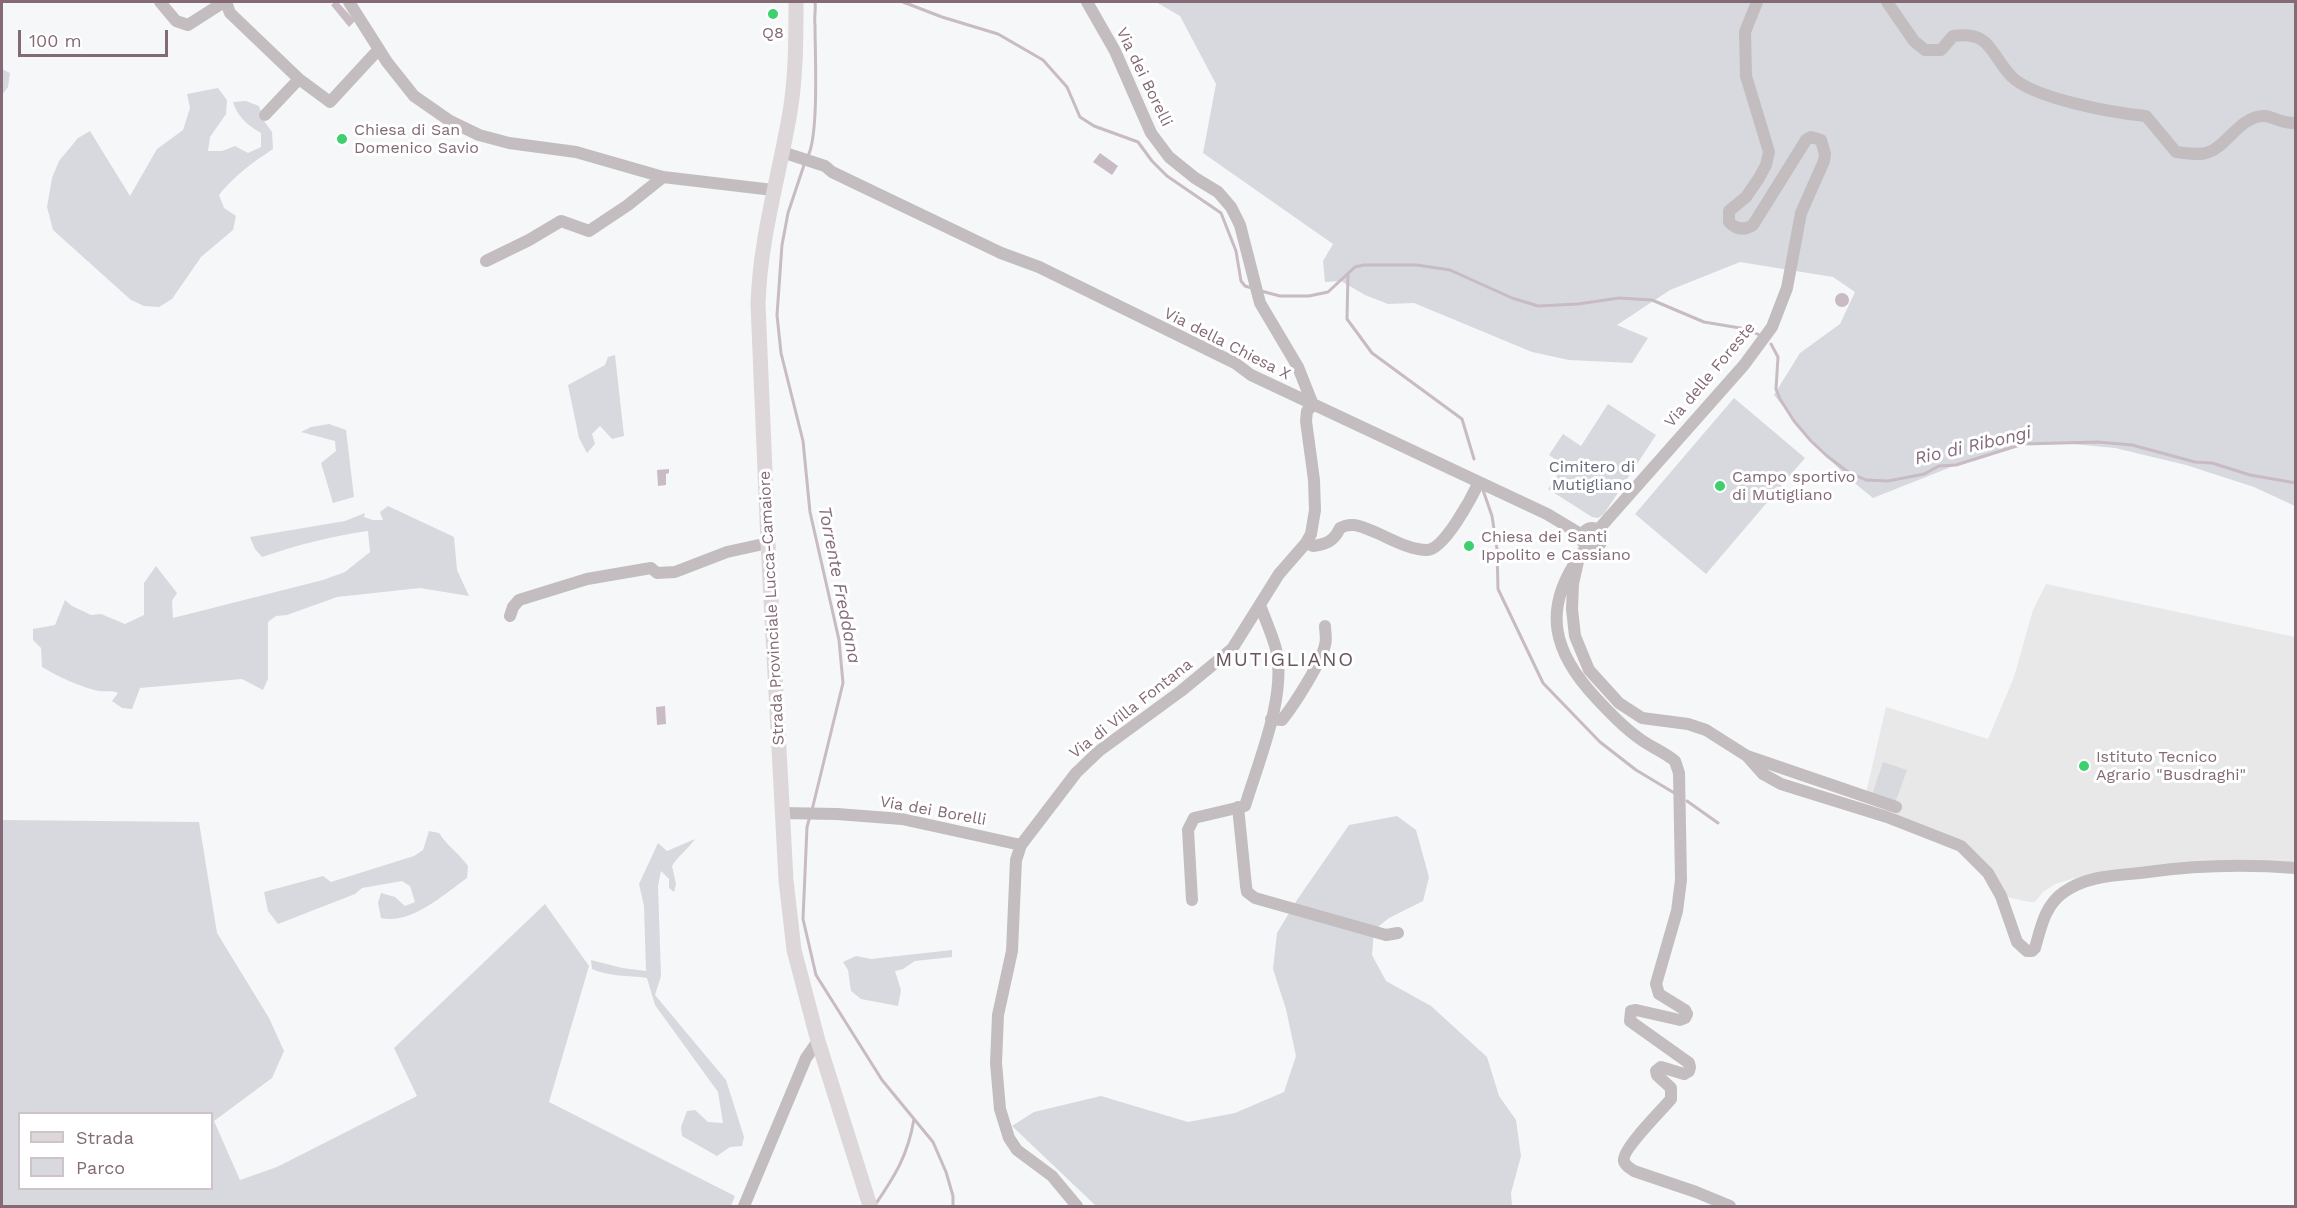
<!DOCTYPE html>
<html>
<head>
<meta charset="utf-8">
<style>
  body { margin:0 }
  #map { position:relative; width:2297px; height:1208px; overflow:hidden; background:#f5f7f8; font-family:"Work Sans",sans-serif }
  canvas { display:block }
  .frame { position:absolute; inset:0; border:3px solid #836a75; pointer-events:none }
  .legend { position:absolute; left:18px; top:1112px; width:195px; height:78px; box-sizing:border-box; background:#fff; border:2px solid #cdc3c8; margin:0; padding:8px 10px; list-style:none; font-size:18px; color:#836a75 }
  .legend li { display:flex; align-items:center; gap:12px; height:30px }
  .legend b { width:30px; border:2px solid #cdc3c8 }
  .scale { position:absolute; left:18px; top:30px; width:150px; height:27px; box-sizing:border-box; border:3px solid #836a75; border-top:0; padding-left:8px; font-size:18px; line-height:21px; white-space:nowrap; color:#836a75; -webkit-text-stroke:4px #fff; paint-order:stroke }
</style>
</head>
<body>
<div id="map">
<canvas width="2297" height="1208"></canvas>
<div class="frame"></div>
<ul class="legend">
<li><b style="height:8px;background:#ded7da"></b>Strada</li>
<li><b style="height:16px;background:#d7d9de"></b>Parco</li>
</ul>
<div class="scale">100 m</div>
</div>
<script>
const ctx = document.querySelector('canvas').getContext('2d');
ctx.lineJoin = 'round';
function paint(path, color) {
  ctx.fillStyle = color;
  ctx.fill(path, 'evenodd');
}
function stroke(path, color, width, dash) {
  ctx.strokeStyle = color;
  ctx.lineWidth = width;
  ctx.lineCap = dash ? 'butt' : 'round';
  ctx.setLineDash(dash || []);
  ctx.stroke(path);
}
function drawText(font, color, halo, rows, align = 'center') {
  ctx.font = font + ' "Work Sans",sans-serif';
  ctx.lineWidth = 6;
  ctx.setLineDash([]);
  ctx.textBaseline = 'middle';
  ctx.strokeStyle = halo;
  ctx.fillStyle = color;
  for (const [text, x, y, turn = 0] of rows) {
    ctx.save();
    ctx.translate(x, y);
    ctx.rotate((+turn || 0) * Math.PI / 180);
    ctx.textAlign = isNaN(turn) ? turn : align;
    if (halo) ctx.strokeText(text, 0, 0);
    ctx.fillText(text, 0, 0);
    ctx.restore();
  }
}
paint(new Path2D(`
  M2046 584 2295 637V868L2075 878 2055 884 2043 892 2035 902H2029L2003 896 1965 843 1894 816 1896 807 1866 793 1886 707 1988 739 2014 677 2033 610Z`), '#e9e8e9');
paint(new Path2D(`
  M1156 2H2295V506L2254 487 2186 465 2115 448 2052 442 2023 444 1956 465 1873 498C1835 469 1804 432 1774 395L1800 353 1840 324 1855 292 1833 277 1740 262 1670 290 1617 325 1648 338 1632 363 1569 360 1532 352 1414 303 1388 304 1365 295 1341 281 1325 282 1323 261 1333 244 1203 153 1216 84 1180 16Z
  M2 69 10 73 8 87 2 95Z
  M218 88 227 100 226 114 210 137 208 151H222L235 146 248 153 261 147V133C246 124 238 117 233 102L246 101 259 106 264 121 272 132 273 149C253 162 234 176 219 195L224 208 236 216 233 230 201 257 172 299 159 307 144 306 131 300 53 230 47 207 52 178 59 161 78 138 90 131 130 196 157 149 183 130 190 108 187 94Z
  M615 355 624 436 612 439 600 426 592 434 595 444 587 453 579 438 568 385 605 365 608 357Z
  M1734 398 1805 458 1706 574 1635 514Z
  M1608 404 1656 435 1604 514 1598 518 1592 517 1548 489 1564 465 1549 455 1563 434 1581 446Z
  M329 424 346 430 354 497 333 503 321 463 336 451 335 441 301 432 311 427Z
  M388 506 454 537 457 570 469 596 420 588 337 597 287 615 276 616 268 622V679L263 690 242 679 140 688 132 709 122 708 112 701 118 693C111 690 106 692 99 691 80 687 59 677 42 667L41 648 33 640V629L55 625 65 600 72 606 91 615 101 614 125 624 144 615V583L156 566 177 593 172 601 173 618 323 580 345 572 370 552 368 531C332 536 297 545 262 557L255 549 250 537 345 521 365 513 364 517 373 520H383L380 512Z
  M1883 762 1907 770 1895 803 1872 795Z
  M1397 816 1416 830 1429 877 1423 901 1389 918 1374 930 1372 955 1386 981 1431 1006 1487 1057 1499 1096 1516 1120 1521 1156 1511 1193 1512 1206H1096L1012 1126 1034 1112 1101 1096 1188 1122 1235 1113 1284 1092 1296 1056 1286 1009 1273 969 1277 933 1297 900 1349 825Z
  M2 820 199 822 217 933 269 1018 284 1051 272 1078 214 1121 240 1180 277 1167 417 1096 394 1048 545 904 589 966 549 1102 735 1196 731 1206H2ZM20 1114H212V1188H20Z
  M429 831 439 833C447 846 459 853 468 866L467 878C444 894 411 925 381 918L378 903 381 893 395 897 405 906 415 902 410 886 402 881 362 888 355 894 278 924 268 911 264 892 323 876 331 882 414 856 423 850Z
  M695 839C688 849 679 855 672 866L676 884 674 892 669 888V879L661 871 658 886 661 976 655 995 726 1080 744 1137 742 1146 730 1147 717 1156 682 1136 681 1127 687 1111 695 1110 708 1122 723 1123 718 1092 655 1005 647 978C628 975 609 977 592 969L591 960 622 968 646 971 644 906 639 884 658 843 667 851Z
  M952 950V957L915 961 903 969 895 971 901 990 898 1006 861 999 851 991 848 970 843 962 856 956 871 959Z`), '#d7d9de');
paint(new Path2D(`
  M335 2H338L355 21 349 27 331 5Z
  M1100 153 1118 166 1112 175 1093 162Z
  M1835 300a7 7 0 1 1 14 0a7 7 0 1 1-14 0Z
  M669 469V473L666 474V485L658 486 657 470Z
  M665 706 666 724 657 725 656 707Z`), '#c8bbc3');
stroke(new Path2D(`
  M903 2 942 17 998 34 1043 60 1067 87 1080 117 1094 126 1138 142 1152 161 1167 176 1221 213 1236 251 1241 281 1245 286 1252 288
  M808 156C819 134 815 53 815 25 814 17 816 9 815 2
  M805 162 788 213 782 245 777 315 781 353 803 441 810 512 839 640 843 683 812 810
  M1348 274 1347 319 1372 353 1462 419 1474 459
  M1261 291 1280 296H1309L1328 292 1355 267 1364 265H1417L1450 270 1512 298 1538 306 1578 304 1619 298 1652 300 1704 322 1746 329 1762 336
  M1771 344 1778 357 1776 389 1780 399 1794 421 1811 441 1827 456 1848 472 1866 480 1888 481 1924 474 1939 466 1956 465 2023 444 2098 442 2132 445 2195 462 2212 463 2250 475 2296 483
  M1483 490 1492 516 1497 549 1498 589 1543 683 1600 742 1636 770 1676 794
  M1687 801 1718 823
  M810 816 807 827 803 919 816 975 882 1080 933 1142 946 1172 953 1196V1206
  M875 1205C895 1176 908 1155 914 1119`), '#c8bbc3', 3);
stroke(new Path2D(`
  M160 2 176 21 188 25 224 2
  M226 2 230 13 299 79 330 102 379 49
  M349 2 387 62 414 96 450 121 479 135 509 143 576 152 663 177 773 190
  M1887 2 1914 41 1925 50H1941L1953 36C1993 31 1989 54 2012 77 2035 99 2114 113 2146 116L2176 152C2186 153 2200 156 2209 152 2227 146 2240 116 2264 116 2273 116 2281 124 2296 123
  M265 115 299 79
  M782 152 825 166 832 172 1001 253 1039 267 1235 363 1251 375 1547 514 1582 535
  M486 261 529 240 561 221 589 231 628 205 663 177
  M1582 538a10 10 0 1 1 20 0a10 10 0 1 1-20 0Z
  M1598 530 1744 365 1772 327 1787 288 1801 213 1824 161 1825 154 1821 140 1811 137 1806 140 1753 225C1744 231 1736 229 1729 222V211L1746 197 1759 178 1766 165 1769 152 1746 76 1745 32 1757 2
  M1306 543 1313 546C1327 544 1334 541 1340 528 1351 522 1359 526 1370 530 1388 537 1408 550 1427 550 1444 550 1472 497 1479 482
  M1587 546 1579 557 1573 584 1572 609 1575 636 1589 670 1619 703 1642 718 1688 724 1706 730 1747 756 1896 807
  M1579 557C1542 610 1553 652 1596 698 1608 711 1621 725 1636 736 1648 746 1663 751 1675 761L1679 773 1681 880 1677 911 1656 984 1659 994 1685 1010 1687 1014 1685 1018 1680 1020 1636 1010 1631 1011 1630 1021 1689 1063 1690 1067 1689 1071 1684 1074 1661 1067 1656 1071 1657 1075 1671 1088V1099C1663 1109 1621 1150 1624 1161 1625 1166 1630 1168 1634 1171L1696 1192 1730 1206
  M510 616 513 607 519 600 587 579 651 568 657 573 675 572 727 552 768 543
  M1271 719 1282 720C1294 705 1321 663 1325 645 1327 639 1325 632 1325 626
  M1747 756 1763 774 1781 784 1887 817 1961 846 1988 873 2001 896 2017 942 2027 951H2032L2035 948C2041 927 2045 905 2064 892 2090 874 2119 876 2148 872 2197 865 2246 864 2296 868
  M1238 807 1246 886 1247 892 1255 898 1386 935 1398 933
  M782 813 837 814 902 819 1021 845
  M1192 900 1188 830 1194 818 1245 806C1259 760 1287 695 1276 649 1272 634 1265 619 1260 605
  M744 1206 806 1058 818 1041
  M1077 1206 1052 1176 1017 1150 1009 1138 1000 1109 996 1063 998 1015 1012 951 1016 860 1021 845 1076 773 1099 751 1181 691 1232 649 1279 574 1306 543 1311 534 1315 510 1314 480 1306 421 1307 411 1313 405 1298 367 1260 303 1240 225 1231 207 1218 192 1195 178 1169 157 1151 133 1115 51 1087 2`), '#c4bdc0', 12);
stroke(new Path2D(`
  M796 2C796 38 796 76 790 112 779 177 760 238 758 304L768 543 786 880 794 950 818 1041 870 1206`), '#ded7da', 15);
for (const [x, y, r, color] of [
  [773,14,6,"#3dd06d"],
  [342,139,6,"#3dd06d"],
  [1720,486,6,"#3dd06d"],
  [1469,546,6,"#3dd06d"],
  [2084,766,6,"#3dd06d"]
]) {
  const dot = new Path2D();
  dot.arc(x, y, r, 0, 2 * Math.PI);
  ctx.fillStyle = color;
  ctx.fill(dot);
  stroke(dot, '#fff', 2);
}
drawText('16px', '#836a75', '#fff', [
  ["Q8",773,33,"center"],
  ["Chiesa di San",354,130],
  ["Domenico Savio",354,148],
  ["Campo sportivo",1732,477],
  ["di Mutigliano",1732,495],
  ["Chiesa dei Santi",1481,537],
  ["Ippolito e Cassiano",1481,555],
  ["Istituto Tecnico",2096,757],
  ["Agrario \"Busdraghi\"",2096,775]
], 'left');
drawText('16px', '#836a75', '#fff', [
  ["Via dei Borelli",1144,77,64],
  ["Via della Chiesa X",1227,344,27],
  ["Via delle Foreste",1710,375,-50],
  ["Strada Provinciale Lucca-Camaiore",772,608,-93],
  ["Via di Villa Fontana",1131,709,-38],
  ["Via dei Borelli",933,811,10]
]);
drawText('16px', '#686a7b', '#fff', [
  ["Cimitero di",1592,467],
  ["Mutigliano",1592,485]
]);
drawText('italic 18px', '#856b7c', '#fff', [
  ["Rio di Ribongi",1973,446,-13],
  ["Torrente Freddana",839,585,79]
]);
ctx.letterSpacing = '1.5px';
drawText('20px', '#69575f', '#fff', [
  ["MUTIGLIANO",1285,660]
]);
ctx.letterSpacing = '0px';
</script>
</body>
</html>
